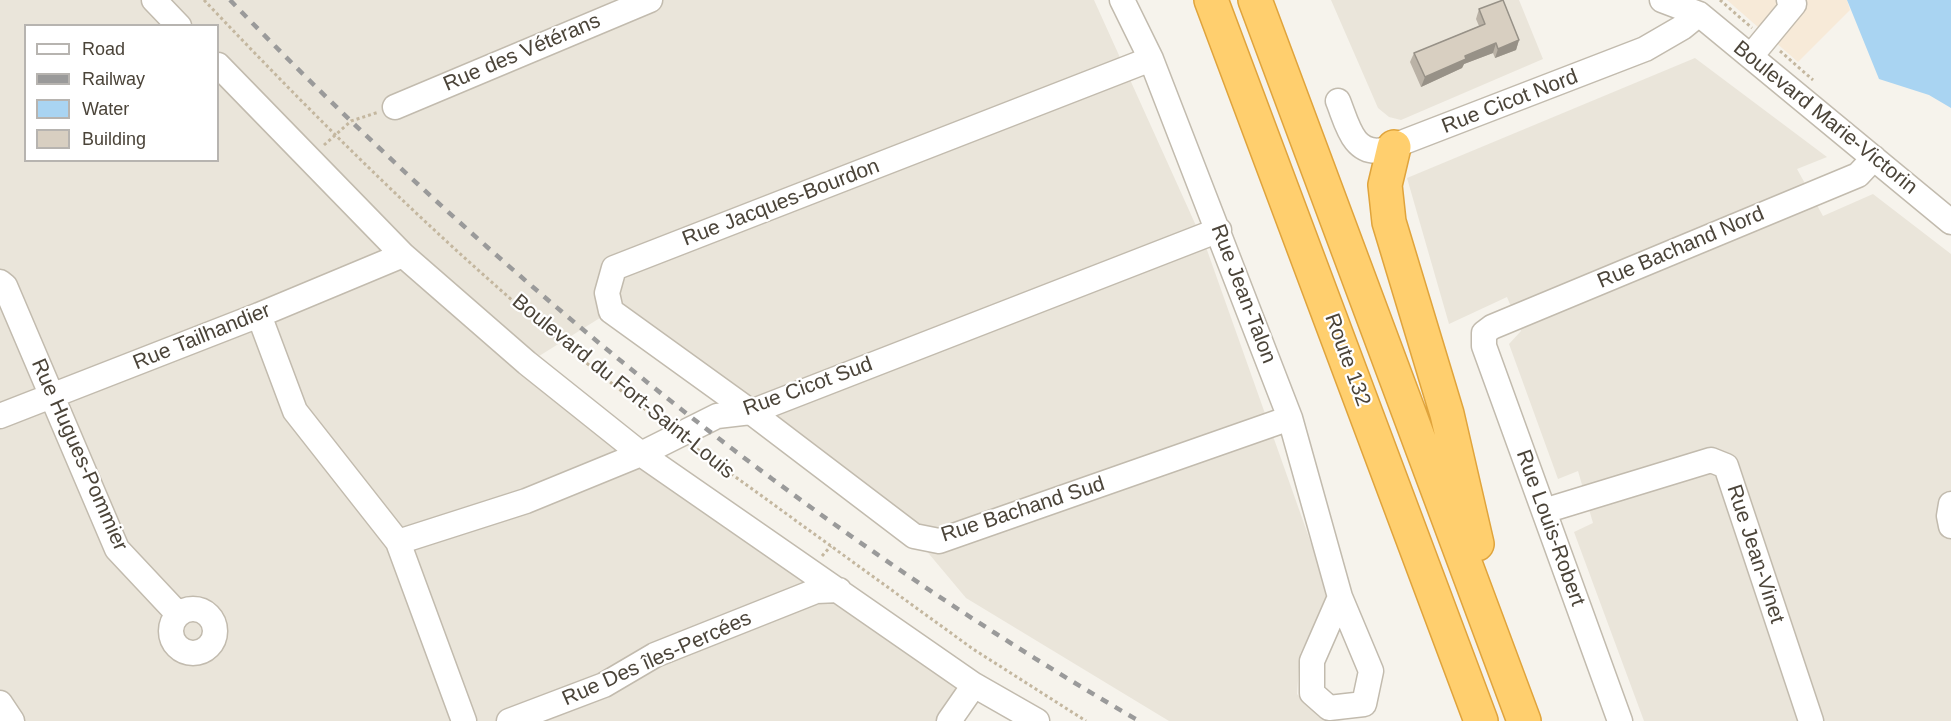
<!DOCTYPE html>
<html>
<head>
<meta charset="utf-8">
<style>
  body { margin:0 }
  #map { position:relative; width:1951px; height:721px; overflow:hidden; background:#f6f3ec; font-family:Arial,sans-serif }
  canvas { display:block }
  .legend { position:absolute; left:24px; top:24px; width:195px; height:138px; box-sizing:border-box; background:#fff; border:2px solid #b7b4b0; margin:0; padding:8px 10px; list-style:none; font-size:18px; color:#4b4439 }
  .legend li { display:flex; align-items:center; gap:12px; height:30px }
  .legend b { width:30px; border:2px solid #b7b4b0 }
</style>
</head>
<body>
<div id="map">
<canvas width="1951" height="721"></canvas>
<ul class="legend">
<li><b style="height:8px;background:#fff"></b>Road</li>
<li><b style="height:8px;background:#9a9a9a"></b>Railway</li>
<li><b style="height:16px;background:#a9d4f2"></b>Water</li>
<li><b style="height:16px;background:#d8cfc1"></b>Building</li>
</ul>
</div>
<script>
const ctx = document.querySelector('canvas').getContext('2d');
ctx.lineJoin = 'round';
function paint(path, color) {
  ctx.fillStyle = color;
  ctx.fill(path, 'evenodd');
}
function stroke(path, color, width, dash) {
  ctx.strokeStyle = color;
  ctx.lineWidth = width;
  ctx.lineCap = dash ? 'butt' : 'round';
  ctx.setLineDash(dash || []);
  ctx.stroke(path);
}
function drawText(font, color, halo, rows, align = 'center') {
  ctx.font = font + ' Arial,sans-serif';
  ctx.lineWidth = 4.5;
  ctx.setLineDash([]);
  ctx.textBaseline = 'middle';
  ctx.strokeStyle = halo;
  ctx.fillStyle = color;
  for (const [text, x, y, turn = 0] of rows) {
    ctx.save();
    ctx.translate(x, y);
    ctx.rotate((+turn || 0) * Math.PI / 180);
    ctx.textAlign = isNaN(turn) ? turn : align;
    if (halo) ctx.strokeText(text, 0, 0);
    ctx.fillText(text, 0, 0);
    ctx.restore();
  }
}
paint(new Path2D(`
  M0 0H1094L1207 250 1329 594 1300 654 1297 694 1319 717 1345 721H1169L966 598 914 536 611 311 528 363 974 685 949 721H0ZM26 26H218V160H26Z
  M1331 0H1519L1543 59 1401 120 1389 117 1378 108Z
  M1695 58 1827 157 1797 169 1823 216 1873 194 1951 254V721H1644L1574 532 1593 523 1578 471 1558 479 1509 344 1521 331 1507 297 1449 324 1407 178Z`), '#eae5da');
paint(new Path2D(`
  M1727 0H1847L1850 10 1798 62Z`), '#f7ead8');
paint(new Path2D(`
  M1847 0H1951V108L1929 95 1879 79Z`), '#a9d4f2');
const minor = new Path2D(`
  M154 0 179 26
  M1122 0 1151 59 1290 418 1340 597 1371 671 1364 704 1329 708 1312 693V661L1340 597
  M1662 0 1699 14 1951 222
  M1751 56 1794 4 1789 0
  M1151 59 614 268 607 293 611 311 751 412 914 536 939 541 1290 418
  M218 65 403 255 527 363 641 454 974 685 1037 721
  M1338 101C1347 123 1353 156 1383 150L1645 49 1683 27 1699 14
  M395 107 650 0
  M0 282 5 286 117 549 178 614
  M259 315 295 411 398 542 464 721
  M0 416 259 315 403 255
  M1951 504 1949 516 1951 526
  M1544 511 1711 460 1726 466 1811 721
  M398 542 526 501 641 454 717 416 751 412 1219 230
  M171 631a22 22 0 1 1 44 0a22 22 0 1 1-44 0Z
  M0 703 12 721
  M509 721 604 685 655 655 816 591 839 590
  M949 721 974 685
  M1620 721 1484 346V333L1492 327 1858 175 1874 158`);
const highway = new Path2D(`
  M1211 0 1481 721
  M1255 0 1524 721
  M1394 147 1385 185 1389 222 1447 414 1477 544`);
stroke(minor, '#c2bbae', 27);
stroke(highway, '#e0a43c', 36);
stroke(new Path2D(`
  M204 0C347 151 496 297 663 423
  M1720 0 1752 28
  M1780 51 1813 80
  M324 145 351 121 379 112
  M697 449 973 649 1086 721
  M822 556 831 546`), '#c4b79f', 3, [3, 3]);
stroke(minor, '#fff', 24);
stroke(highway, '#ffcf6e', 33);
stroke(new Path2D(`
  M230 0C499 279 803 526 1139 721`), '#9a9a9a', 4.5, [8, 8]);
paint(new Path2D(`
  M1479 9 1519 40 1516 50 1495 58 1493 53 1464 64 1462 68 1421 87 1410 62 1414 53 1479 26 1476 19Z`), '#bab2a6');
paint(new Path2D(`
  M1519 40 1516 50 1495 58 1498 49Z
  M1496 43 1493 53 1464 64 1462 68 1421 87 1425 77 1465 56Z`), '#979187');
const building = new Path2D(`
  M1503 0 1519 40 1498 49 1496 43 1465 56 1466 59 1425 77 1414 53 1485 24 1479 9Z`);
paint(building, '#d8cfc1');
stroke(building, '#979187', 1.5);
drawText('21px', '#4b4439', '#fff', [
  ["Rue des Vétérans",522,53,-23],
  ["Rue Cicot Nord",1510,102,-21],
  ["Boulevard Marie-Victorin",1825,118,39],
  ["Rue Jacques-Bourdon",781,203,-21],
  ["Rue Bachand Nord",1681,248,-23],
  ["Rue Jean-Talon",1243,294,69],
  ["Rue Tailhandier",202,337,-22],
  ["Route 132",1347,360,70],
  ["Boulevard du Fort-Saint-Louis",623,387,39],
  ["Rue Cicot Sud",808,387,-20],
  ["Rue Hugues-Pommier",79,455,66],
  ["Rue Bachand Sud",1023,510,-18],
  ["Rue Louis-Robert",1550,528,70],
  ["Rue Jean-Vinet",1755,554,72],
  ["Rue Des îles-Percées",657,659,-24]
]);
</script>
</body>
</html>
